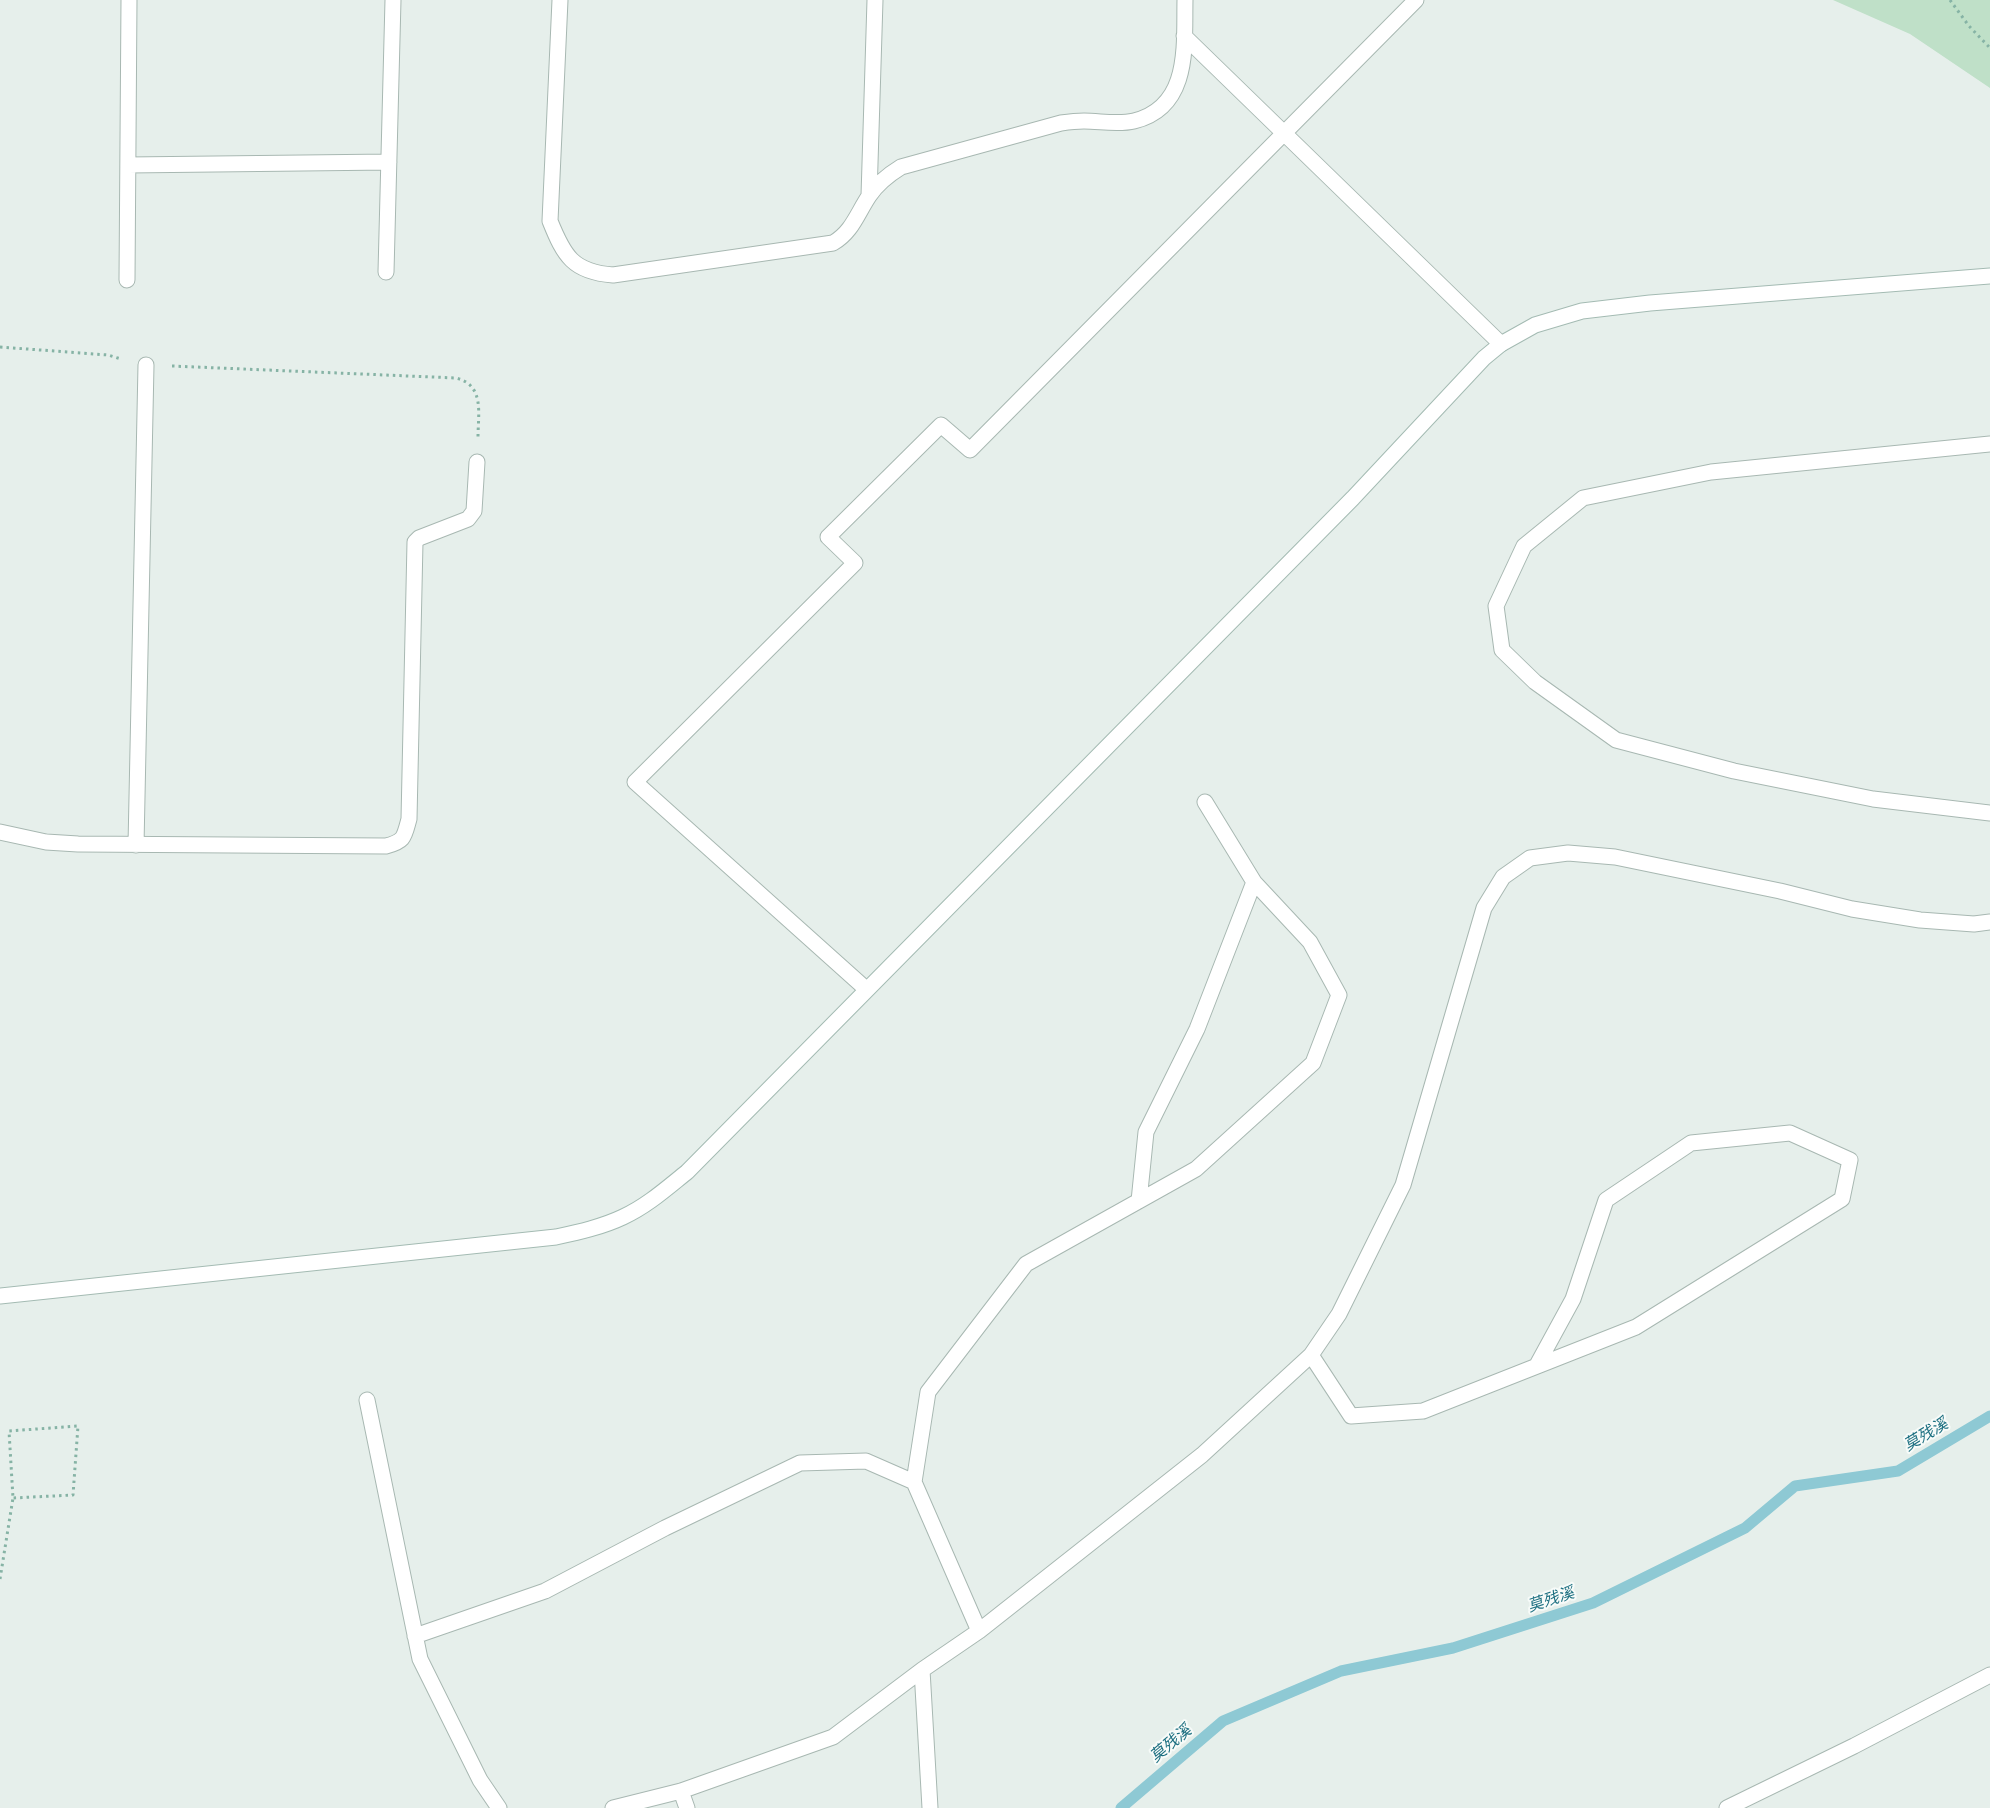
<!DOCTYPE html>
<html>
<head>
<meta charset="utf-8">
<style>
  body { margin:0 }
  canvas { display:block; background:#e6efeb }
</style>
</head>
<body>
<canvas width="1990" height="1808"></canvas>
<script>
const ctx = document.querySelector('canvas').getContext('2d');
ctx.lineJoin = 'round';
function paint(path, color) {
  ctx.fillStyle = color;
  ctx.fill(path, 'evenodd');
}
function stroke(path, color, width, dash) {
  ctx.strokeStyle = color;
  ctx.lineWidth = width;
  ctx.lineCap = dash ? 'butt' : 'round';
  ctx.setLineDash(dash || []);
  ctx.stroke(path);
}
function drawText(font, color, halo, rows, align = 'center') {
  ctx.font = font + ' "Fira Sans","Noto Sans SC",sans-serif';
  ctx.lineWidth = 4;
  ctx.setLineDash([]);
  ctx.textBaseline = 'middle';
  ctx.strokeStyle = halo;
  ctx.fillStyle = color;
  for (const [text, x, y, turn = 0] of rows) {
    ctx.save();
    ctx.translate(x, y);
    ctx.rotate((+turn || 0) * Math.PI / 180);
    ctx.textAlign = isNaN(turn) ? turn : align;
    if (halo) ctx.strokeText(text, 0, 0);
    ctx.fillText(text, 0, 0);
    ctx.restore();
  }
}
paint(new Path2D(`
  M1833 0H1990V88L1910 34Z`), '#bfe0c8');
stroke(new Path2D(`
  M1121 1808 1223 1721 1341 1671 1453 1648 1593 1603 1745 1528 1795 1486 1898 1471 1990 1416`), '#8ec9d4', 11);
const street = new Path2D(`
  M560 0 550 221C564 256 573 272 613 275L833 243C852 232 857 214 869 196 877 184 888 175 901 167L1061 123C1068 122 1076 121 1084 121 1100 121 1118 125 1134 121 1191 107 1184 45 1185 0
  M1184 36 1501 344
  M128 165 389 162
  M869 196 875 0
  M386 272 393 0
  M127 280 129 0
  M1990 444 1711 472 1583 498 1524 546 1496 606 1502 650 1535 682 1616 740 1734 771 1873 799 1990 813
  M0 832 46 842 78 844 386 846C405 841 404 837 409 819L415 542 419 538 468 519 474 511 477 462
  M136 845 146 365
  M866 989 635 782 855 563 828 537 941 425 970 450 1416 0
  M1139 1201 1146 1132 1197 1029 1254 882
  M1311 1355 1351 1416 1423 1411 1636 1327 1842 1199 1850 1160 1790 1133 1691 1143 1606 1200 1573 1299 1537 1365
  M367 1400 420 1659 480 1780 499 1808
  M914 1482 928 1392 1026 1264 1196 1169 1313 1063 1339 995 1310 942 1254 882 1205 802
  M415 1636 545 1591 665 1528 800 1463 866 1461 914 1482 979 1631
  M922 1670 930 1808
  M681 1791 687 1808
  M613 1808 681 1791 833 1737 922 1670 979 1631 1202 1455 1311 1355 1339 1314 1403 1185 1484 908 1503 877 1530 858 1568 853 1615 857 1780 891 1852 909 1920 920 1974 924 1990 922
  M1727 1808 1854 1746 1990 1675`);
const secondary = new Path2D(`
  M0 1296 556 1237C579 1232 602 1227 623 1217 647 1206 667 1188 687 1172L1353 498 1484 358 1501 344 1535 325 1582 311 1650 303 1990 276`);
stroke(street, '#a8b8b2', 17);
stroke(secondary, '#a4bbb3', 17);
stroke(new Path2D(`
  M1950 0 1969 26 1990 48
  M0 347 108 355 121 359
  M172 366 456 378C485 385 478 414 478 437
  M0 1579 13 1498 9 1431 78 1426 73 1495 13 1498`), '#86b3a5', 3, [2.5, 4]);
stroke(street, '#fff', 15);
stroke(secondary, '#fff', 15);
drawText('italic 16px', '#1c6f80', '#f7fbf9', [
  ["莫残溪",1926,1435,-31],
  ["莫残溪",1551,1600,-18],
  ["莫残溪",1171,1744,-40]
]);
</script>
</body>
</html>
